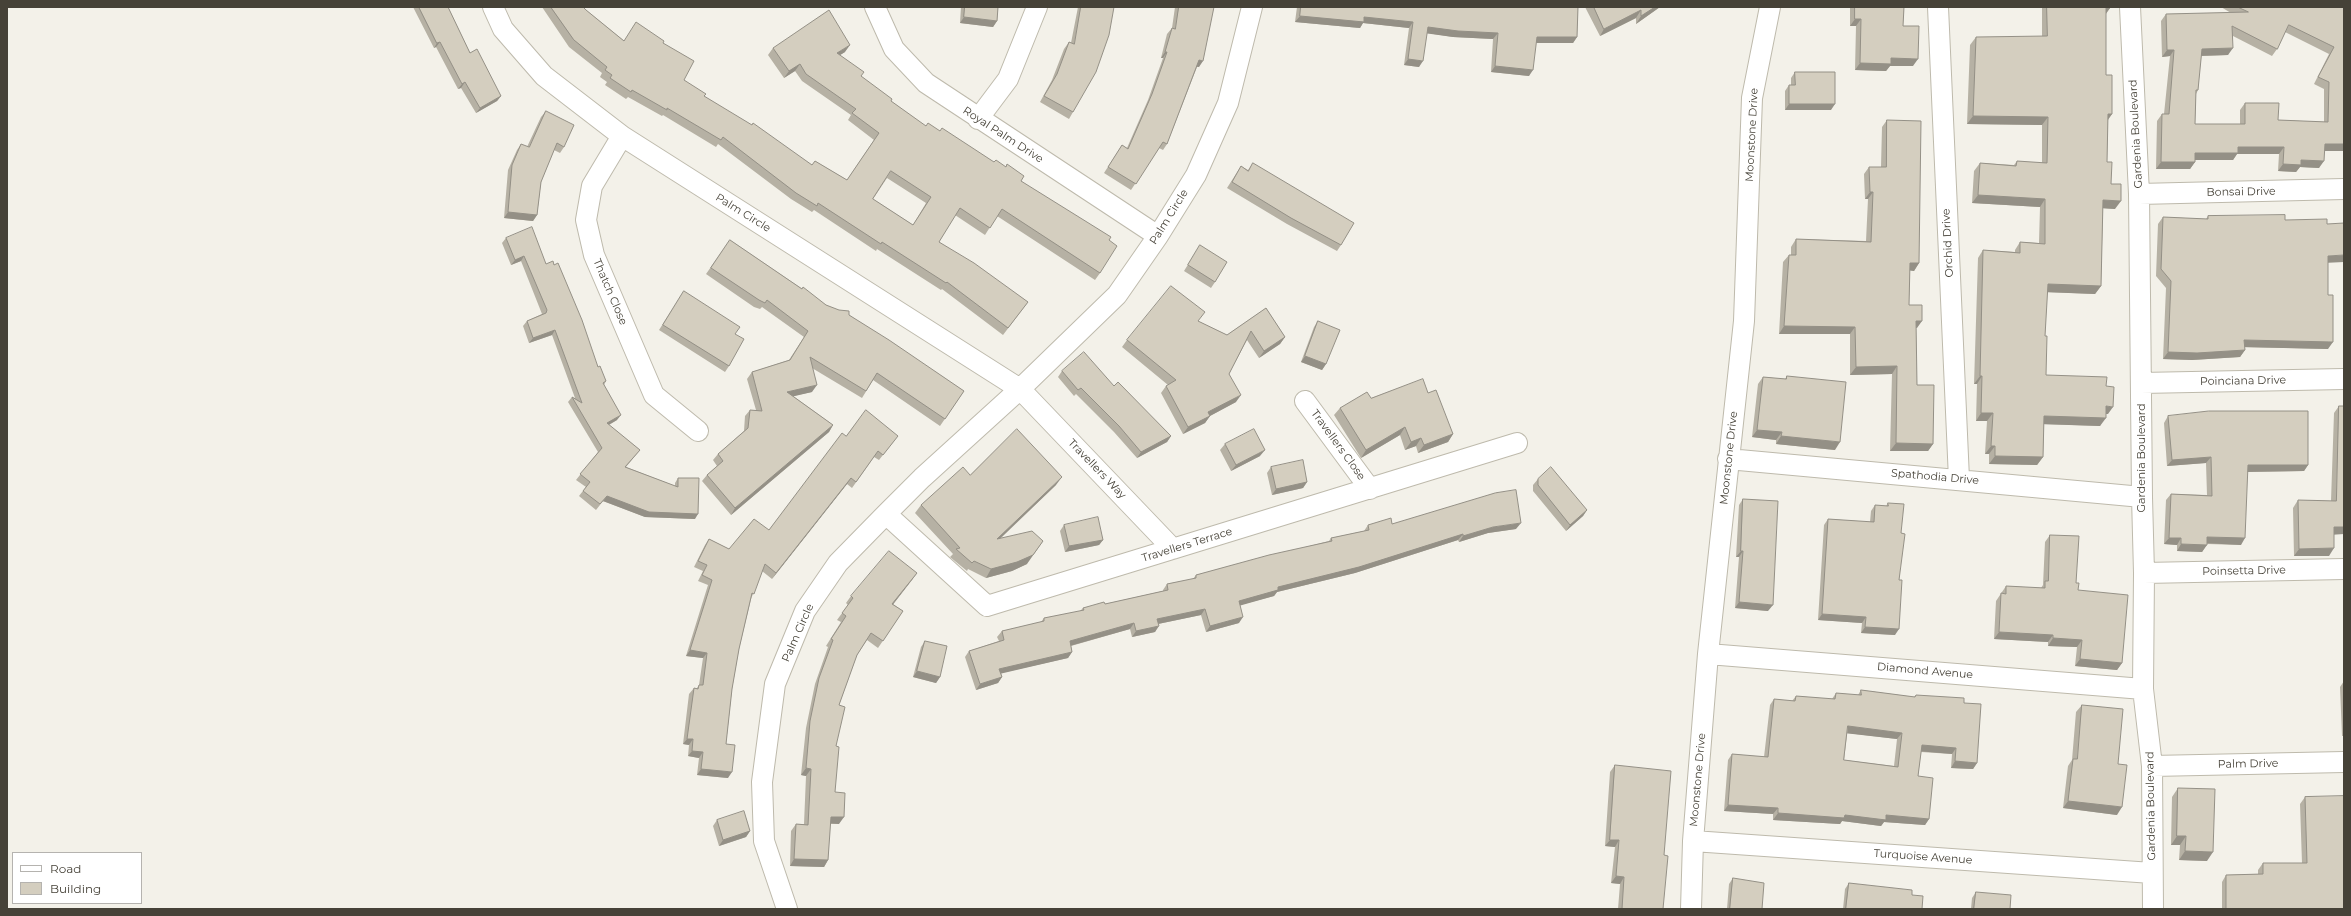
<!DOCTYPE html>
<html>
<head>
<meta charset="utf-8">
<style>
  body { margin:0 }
  #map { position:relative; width:2351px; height:916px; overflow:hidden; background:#f3f1e9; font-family:Montserrat,sans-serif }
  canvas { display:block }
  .frame { position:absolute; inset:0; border:8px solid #464238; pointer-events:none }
  .legend { position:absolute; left:12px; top:852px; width:130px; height:52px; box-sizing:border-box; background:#fff; border:1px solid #b5b3af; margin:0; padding:5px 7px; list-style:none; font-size:12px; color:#464238 }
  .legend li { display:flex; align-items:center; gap:8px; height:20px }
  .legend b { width:20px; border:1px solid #b5b3af }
</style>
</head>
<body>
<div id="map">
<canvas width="2351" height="916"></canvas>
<div class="frame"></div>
<ul class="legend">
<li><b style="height:5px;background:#fff"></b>Road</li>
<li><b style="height:11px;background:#d4cebf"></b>Building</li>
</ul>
</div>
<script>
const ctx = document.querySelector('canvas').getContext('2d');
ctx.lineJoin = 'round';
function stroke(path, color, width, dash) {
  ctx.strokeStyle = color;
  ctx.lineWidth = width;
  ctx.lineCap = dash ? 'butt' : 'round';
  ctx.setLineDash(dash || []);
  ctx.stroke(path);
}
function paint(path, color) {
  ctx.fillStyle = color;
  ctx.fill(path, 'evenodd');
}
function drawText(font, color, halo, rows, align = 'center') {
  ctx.font = font + ' Montserrat,sans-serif';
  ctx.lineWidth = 4;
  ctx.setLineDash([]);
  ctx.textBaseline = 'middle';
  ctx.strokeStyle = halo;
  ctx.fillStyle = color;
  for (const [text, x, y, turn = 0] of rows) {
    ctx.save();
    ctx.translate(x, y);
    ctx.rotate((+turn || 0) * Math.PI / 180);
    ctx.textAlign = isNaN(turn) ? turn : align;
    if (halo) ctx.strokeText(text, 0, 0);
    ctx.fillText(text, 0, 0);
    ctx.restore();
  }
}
const street = new Path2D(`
  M493 7 503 29 544 76 622 136 1020 389 1173 549
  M875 7 894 49 926 83 1158 236
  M1938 7 1959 479
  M2130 7 2139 194 2142 497 2144 573 2143 689 2152 766 2153 909
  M978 119 1008 79 1037 7
  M622 136 592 186 586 220 594 255 654 395 698 431
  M2139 194 2344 189
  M2141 383 2344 379
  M1305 401 1370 489
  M1728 459 2142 497
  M886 514 987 606 1517 443
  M2144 573 2344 569
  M1708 654 2143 689
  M2152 766 2344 762
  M1693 841 2152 873
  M787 909 764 841 762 782 775 684 805 611 838 563 886 514 922 478 1020 389 1117 295 1158 236 1196 175 1228 103 1252 7
  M1691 909 1693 841 1708 654 1744 321 1752 98 1770 7`);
stroke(street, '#bebaac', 22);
stroke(street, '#fff', 20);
paint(new Path2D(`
  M413 7H448L470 53 501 96 497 101 476 113 461 88 458 89 436 47 434 48Z
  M542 7H583L586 10 623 40 663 43 684 80 704 96 812 165 815 161 847 180 874 140 848 120 851 115 802 81 795 71 784 78 768 55 773 48 845 52 840 55 861 76 891 101 925 126 1021 181 1109 240 1100 273 1095 280 997 216 985 235 955 215 939 242 1028 302 1003 335 942 289 941 290 877 249 876 251 814 210 812 212 791 199 718 144 716 147 663 115 662 116 628 97 626 99 605 85 607 82 600 77 602 73 569 47ZM887 178 926 203 913 225 873 199Z
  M961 7H998L997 21 993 27 960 23Z
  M1078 7H1114L1073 112 1069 119 1040 102 1052 80 1064 49 1069 42 1071 43Z
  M1175 7H1214L1199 67H1197L1167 144 1163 150 1159 148 1131 190 1104 173 1122 145 1127 148 1148 100 1163 58H1161L1167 34 1172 28Z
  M1297 7H1578L1577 37 1573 43H1536L1529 76 1491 72 1493 39 1453 37 1427 33 1419 67 1404 65 1409 28 1363 23 1360 28 1295 22Z
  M1585 7H1660L1636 24V18L1600 36Z
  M1850 7H1904L1903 26 1913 66H1890L1886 71 1855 70 1856 26H1850Z
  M2042 7H2110V8L2106 14V75L2112 114 2108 120 2107 162 2111 184 2115 209 2103 208 2101 286 2095 294 2047 292 2045 336 2046 375 2106 386 2108 414H2106L2100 426 2044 424 2043 457 2037 465 1989 464V454H1985L1987 421H1976L1977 384H1974L1978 258 1983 250 2015 252V250L2020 242 2039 243 2040 207 1972 203 1974 171 1980 163 2014 165 2017 161 2042 163V125L1967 124 1970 45 1976 37H2042Z
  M2221 7H2343L2324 151 2319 168 2300 167 2296 172 2278 171 2279 154H2237L2233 160H2195V162L2190 169H2156L2157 121 2162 114H2164L2170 56 2162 57 2161 21 2166 14 2231 13ZM2285 32 2329 54 2314 84 2324 89V122L2278 120 2245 103 2240 110V124H2195L2196 94 2198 90 2201 56 2228 55 2233 36 2272 56 2277 49Z
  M1795 72 1831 110H1785V91L1789 85H1791V78Z
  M546 111 564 147 560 153 554 150 541 182 537 215 533 221 504 218 508 170 517 150 521 144 527 147 541 117Z
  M1887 120 1919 263 1914 271 1910 270 1909 305 1917 328H1916L1917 385 1933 444 1928 451H1890L1892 374 1850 375V334H1779L1783 262 1789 255H1791V247L1796 239 1866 241 1868 199H1865L1864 174 1869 167H1881L1882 127Z
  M1253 163 1341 245 1337 251 1287 224 1227 188 1241 166 1248 170Z
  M2208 216 2285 220 2328 263V349L2245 347V350L2240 357 2192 360 2163 359 2166 288 2156 276 2158 224 2163 217 2206 219Z
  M506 238 546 264 598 367 606 381 604 385 617 420 609 425 640 450 626 467 675 486V483L678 478 695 519 645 517 603 501 596 510 579 496 586 487 576 480 598 452 568 402 572 397 575 398 552 335 529 343 523 326 527 321 542 314 521 261 511 265 502 243Z
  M730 240 826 305 849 315 964 391 940 426 873 380 862 398 812 368V392L793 396 833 425 829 432 731 515 702 481 707 475 717 466 713 460 718 454 744 431 745 416 750 410H756L747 379 752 372 789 360 804 337 762 307 760 309 754 307 706 274Z
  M1200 245 1215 282 1211 288 1184 271Z
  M684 291 735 334 729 366 725 372 659 330Z
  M1266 308 1285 337 1280 344 1259 358 1247 340 1229 374 1236 402 1210 416 1205 423 1183 434 1161 393 1166 386 1168 385 1122 347 1127 340 1198 321 1227 335Z
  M1318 321 1326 364 1322 370 1301 362 1314 327Z
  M1062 371 1114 386 1171 436 1167 442 1137 458 1114 432 1076 394 1074 396 1058 377Z
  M1787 376 1835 450 1776 444V440L1752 437 1758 384 1763 377 1785 379Z
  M1428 393 1453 434 1448 442 1418 453 1416 446 1405 450 1400 435 1361 458 1334 415 1340 408 1371 398Z
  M2339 406H2344L2334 534 2329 556H2294L2293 508 2298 500 2331 501 2334 413Z
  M2168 416 2308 465 2304 471 2247 472 2241 545 2207 544 2202 552 2177 551V545L2164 544 2166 500 2171 494 2207 495 2206 463 2167 466 2164 423Z
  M846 436H898L879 460 874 457 852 488 847 484 772 579 762 571 751 599 739 649 732 689 726 744 728 778 697 775 699 758 688 756 689 745 683 744 689 694 694 688H697L699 685 703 658 686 656 708 585 698 581 703 571 694 567 705 545 709 539 729 549 769 530Z
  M1225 444 1260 456 1231 471 1220 450Z
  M1271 467 1307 482 1303 488 1272 495 1267 473Z
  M1538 479 1587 510 1583 516 1566 531 1533 491V485Z
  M1056 485 1001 538 1027 564 1012 571 986 578 968 569 967 571 950 557 953 554 915 513 921 505Z
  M1743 499 1768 611 1735 608 1739 557H1736L1739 505Z
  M1888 503 1901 533 1899 580 1895 635 1861 633 1862 623 1818 620 1824 525 1828 519 1870 522 1871 511 1875 505 1886 506Z
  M1392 524 1516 529 1488 533 1459 542 1458 540 1355 573 1277 592 1274 596 1240 605 1239 623 1206 632 1201 615 1158 624 1155 632 1132 637 1130 629 1071 646 1072 652 1068 658 1001 673 1002 677 998 683 976 690 965 657 969 651 999 641 997 637 1002 631 1041 622 1044 618 1080 611 1083 608 1105 604 1163 591V590L1167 584 1193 579 1196 575 1329 541 1331 538 1364 531 1368 525Z
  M1064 525 1103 540 1099 545 1065 552 1060 531Z
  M2050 535 2076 583 2078 590 2122 663 2117 670 2075 666 2077 647 2048 646V642L1994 639 1996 601 2006 586 2041 588 2043 585 2045 542Z
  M917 573 893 604 903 611 878 648 867 640 857 655 839 705 836 746 835 792 839 824H830L828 860 824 867 790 866 791 831 796 824H804L806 776 801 775 806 728 815 684 828 647 826 646 841 622 837 620 848 605 846 603 851 596Z
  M925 641 940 677 936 683 913 677 921 647Z
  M2344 681V736H2342L2340 687Z
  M1861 690 1914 697 1916 695 1964 703 1977 763 1973 769 1951 768 1952 754 1921 752 1918 776 1929 819 1925 825 1884 822 1881 826 1842 821 1840 824 1773 820V814L1724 811 1728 760 1732 754 1764 757 1770 705 1774 699 1792 701 1796 696 1832 699 1836 693 1858 695ZM1847 733 1897 739 1894 766 1844 760Z
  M2082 705 2118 764 2117 815 2063 808 2068 766 2072 760 2076 712Z
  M1615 765 1664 855 1663 909H1618L1620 884 1611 883 1615 847 1605 846 1610 772Z
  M2178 788 2207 861 2179 860 2180 845H2171L2172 797Z
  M2305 797 2344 909H2222V882L2226 875 2258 874V870L2263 863H2302L2300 804Z
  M717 820 750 831 746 837 719 846 713 826Z
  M1733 878 1762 909H1727L1729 884Z
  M1849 883 1912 895 1922 909H1843L1845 889Z
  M1976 892 2010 909H1971L1972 898Z`), '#b6b1a4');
paint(new Path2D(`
  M1655 7H1660L1636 24 1641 16Z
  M2106 8H2110L2104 16Z
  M1641 10 1636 18 1600 36 1604 29Z
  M1300 16 1364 17 1413 22 1409 28 1363 23 1360 28 1295 22Z
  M964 17 997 21 993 27 960 23Z
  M1855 19H1861L1856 26H1850Z
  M1428 27 1498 33 1493 39 1453 37 1424 33Z
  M1537 37H1577L1573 43H1532Z
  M440 42 436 47 434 48 437 43Z
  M850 45 845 52 832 60 837 53Z
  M2233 48 2228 55 2197 56 2202 49Z
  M2167 50H2174L2170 56 2162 57Z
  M1165 52H1167L1163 58H1161Z
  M1891 58 1918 59 1913 66H1890L1886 71 1855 70 1860 63Z
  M1408 59 1423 61 1419 67 1404 65Z
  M1199 60 1203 61 1199 67 1195 66Z
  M800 64 795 71 784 78 789 71Z
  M1495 66 1533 70 1529 76 1491 72Z
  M465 82 461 88 458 89 462 84Z
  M501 96 497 101 476 113 480 108Z
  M1789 104H1835L1831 110H1785Z
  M2108 114H2112L2106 122Z
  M1973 116 2048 117 2042 125 1967 124Z
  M2325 144H2344V151H2320Z
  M2238 147H2284L2279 154H2237L2233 160H2190L2195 153Z
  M2301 160 2324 161 2319 168 2300 167 2296 172 2278 171 2283 164Z
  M2161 162H2195L2190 169H2156Z
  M1870 192H1873L1868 199H1865Z
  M1978 195 2045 199 2040 207 1972 203Z
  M2103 200 2121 201 2115 209 2098 208Z
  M508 212 537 215 533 221 504 218Z
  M2344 255V262L2323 263 2328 256Z
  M524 256 521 261 511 265 515 260Z
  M1910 263H1919L1914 271 1905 270Z
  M2048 284 2101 286 2095 294 2042 292Z
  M1916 321H1922L1917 328H1910Z
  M1784 326 1855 327 1850 334H1779Z
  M555 330 552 335 529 343 533 338Z
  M1285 337 1280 344 1259 358 1264 351Z
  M2244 340 2333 342 2328 349 2239 347Z
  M2245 350 2240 357 2192 360 2163 359 2168 352Z
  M1305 356 1326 364 1322 370 1301 362Z
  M1897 366 1892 374 1850 375 1856 367Z
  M1980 376H1982L1977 384H1974Z
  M817 385 812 392 782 399 787 392Z
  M1241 395 1236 402 1208 417 1210 416 1205 423 1183 434 1188 427 1208 412Z
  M2106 406 2113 407 2108 414H2101Z
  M1981 413H1993L1987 421H1976Z
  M621 415 617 420 603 428 607 423Z
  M2044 416 2106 418 2100 426 2038 424Z
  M833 425 829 432 731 515 735 508Z
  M1405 427 1400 435 1361 458 1366 450Z
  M1757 430 1782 432 1776 440 1752 437Z
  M1453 434 1448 442 1418 453 1424 445Z
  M1171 436 1167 442 1137 458 1141 452Z
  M1781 436 1840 442 1835 450 1776 444Z
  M1421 438 1416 446 1405 450 1411 442Z
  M1896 443 1933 444 1928 451H1890Z
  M1991 446H1995L1989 454H1985Z
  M1265 450 1260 456 1231 471 1236 465Z
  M1995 456 2043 457 2037 465 1989 464Z
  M2211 457 2206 463 2167 466 2172 460Z
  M2248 465H2308L2304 471 2243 472Z
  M1062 477 1056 485 991 547 997 539Z
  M851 478 847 484 772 579 776 573Z
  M1307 482 1303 488 1272 495 1276 489Z
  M607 496 698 514 695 519 645 517 603 501 596 510Z
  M1587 510 1583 516 1566 531 1570 525Z
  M1521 523 1516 529 1488 533 1459 542 1463 536 1493 527Z
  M2334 527H2344V534L2329 535Z
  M1463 534 1458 540 1355 573 1277 592 1274 596 1235 607 1239 601 1278 587Z
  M2207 537 2245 538 2241 545 2203 543Z
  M2169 538H2181L2177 545 2164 544Z
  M1103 540 1099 545 1065 552 1069 546Z
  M1043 541 1027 564 1012 571 986 578 991 569Z
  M2181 544 2207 545 2202 552 2177 551Z
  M2334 548 2329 556H2294L2299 549Z
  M1741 551H1743L1739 557H1736Z
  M917 573 912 580 888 611 892 604Z
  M1739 602 1773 605 1768 611 1735 608Z
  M1205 609 1201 615 1153 625 1157 619Z
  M1822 614 1866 617 1862 623 1818 620Z
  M1243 617 1239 623 1206 632 1210 626Z
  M1134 623 1130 629 1066 647 1070 641Z
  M1159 626 1155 632 1132 637 1136 631Z
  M1865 627 1899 629 1895 635 1861 633Z
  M1999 632 2053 635 2048 642 1994 639Z
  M2053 638 2082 640 2077 647 2048 646Z
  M690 650 707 653 703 658 686 656Z
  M1072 652 1068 658 995 675 999 669Z
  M2080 659 2122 663 2117 670 2075 666Z
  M917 671 940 677 936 683 913 677Z
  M1002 677 998 683 976 690 980 684Z
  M1848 726 1902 733 1897 739 1844 733Z
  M687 739H693L689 745 683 744Z
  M1922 745 1956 748 1952 754 1917 751Z
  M692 751 703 752 699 758 688 756Z
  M1955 761 1977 763 1973 769 1951 768Z
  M806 768 811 769 806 776 801 775Z
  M701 769 732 772 728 778 697 775Z
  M2068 801 2122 807 2117 815 2063 808Z
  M1728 805 1778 808 1773 814 1724 811Z
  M1778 813 1886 815 1929 819 1925 825 1884 822 1881 826 1842 821 1840 824 1773 820Z
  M831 817H844L839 824 826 823Z
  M750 831 746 837 719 846 723 840Z
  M2177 836H2186L2180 845H2171Z
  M1610 840H1619L1615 847 1605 846Z
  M2185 851 2213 852 2207 861 2179 860Z
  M794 859 828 860 824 867 790 866Z
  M1616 876 1624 877 1620 884 1611 883Z`), '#949086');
const building = new Path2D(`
  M419 7H448L470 53 477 49 501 96 480 108 465 82 462 84 440 42 437 43Z
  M551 7H583L586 10 624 41 636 22 664 41 663 43 694 61 684 80 706 94 704 96 752 125 753 123 812 165 815 161 847 180 879 133 852 113 856 109 806 74 800 64 789 71 773 48 829 10 850 45 837 53 864 72 861 76 892 99 891 101 926 126 928 123 940 131 942 128 994 162 996 160 1006 167 1007 164 1024 176 1021 181 1111 237 1109 240 1117 246 1100 273 1002 209 990 228 960 208 939 242 974 263 1028 302 1008 328 947 282 946 283 882 242 881 244 818 203 817 206 796 193 723 137 721 140 667 108V110L632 90 631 92 610 78 612 75 605 70 607 67 574 40ZM891 171 931 197 913 225 873 199Z
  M965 7H998L997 21 964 17Z
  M1081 7H1114L1109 35 1096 72 1073 112 1044 96 1057 74 1069 42 1074 44Z
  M1179 7H1214L1203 61 1199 60 1167 144 1163 142 1136 184 1108 167 1122 145 1128 149 1152 94 1167 52H1165L1172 28 1175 29Z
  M1301 7H1578L1577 37H1537L1533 70 1495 66 1498 33 1458 31 1428 27 1423 61 1408 59 1413 22 1364 17V22L1300 16Z
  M1594 7H1655L1641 16V10L1604 29Z
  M1855 7H1904L1903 26H1919L1918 59 1891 58V64L1860 63 1861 19H1855Z
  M2047 7H2110V8H2106V75H2112V114H2108L2107 162H2112L2111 184H2121V201L2103 200 2101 286 2048 284 2045 336H2047L2046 375 2107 377 2106 386 2114 387 2113 407 2106 406V418L2044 416 2043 457 1995 456V446H1991L1993 413H1981L1982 376H1980L1983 250 2020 253V242L2045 244V199L1978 195 1980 163 2016 166 2017 161 2047 163 2048 117 1973 116 1976 37 2047 36Z
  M2238 7H2344V144H2325L2324 161 2301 160V165L2283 164 2284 147H2238V153H2195V162H2161L2162 114H2169L2174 50H2167L2166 14 2248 12ZM2289 25 2334 47 2318 77 2329 82 2328 122 2278 120 2279 103H2245V124H2195L2196 90H2198L2202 49 2233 48 2232 26 2277 49Z
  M1795 72H1835V104H1789V85H1795Z
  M546 111 574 125 564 147 557 143 541 182 537 215 508 212 512 165 521 144 529 147Z
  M1887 120 1921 121 1919 263H1910L1909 305H1922V321H1916L1917 385H1934L1933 444 1896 443 1897 366 1856 367 1855 327 1784 326 1789 255H1796V239L1871 242 1873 192H1870L1869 167H1886Z
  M1253 163 1354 223 1341 245 1291 218 1232 182 1241 166 1248 171Z
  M2285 215V220L2327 219V224L2344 223V255L2328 256V295H2333V342L2244 340 2245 350 2197 353 2168 352 2171 281 2161 269 2163 217 2208 219V216Z
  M532 227 546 264 553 261 554 265 558 263 582 320 598 367 600 366 606 381 603 383 621 415 607 423 640 450 625 467 678 487V478H699L698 514 649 512 607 496 600 504 583 491 590 482 580 474 602 448 572 397 582 403 555 330 533 338 527 321 546 313 547 310 524 256 515 260 506 238Z
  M730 240 802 289 803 287 826 305 839 310 849 311V315L889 340 964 391 945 419 877 373 866 391 810 357 817 385 787 392 833 425 735 508 707 475 723 461 718 454 748 428 750 410 762 411 752 372 790 360 808 331 767 300 765 303 759 300 711 268Z
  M1200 245 1227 262 1215 282 1188 265Z
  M1171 286 1205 312 1198 321 1227 335 1266 308 1285 337 1264 351 1251 331 1229 374 1241 395 1208 412 1210 416 1188 427 1166 386 1176 380 1127 340Z
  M684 291 740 327 735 334 744 339 729 366 663 325Z
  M1318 321 1340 330 1326 364 1305 356Z
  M1084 352 1114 386 1118 382 1171 436 1141 452 1119 426 1081 388 1078 390 1062 371Z
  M1787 376 1846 382 1840 442 1781 436 1782 432 1757 430 1763 377 1786 379Z
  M1423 379 1428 393 1436 390 1453 434 1424 445 1421 438 1411 442 1405 427 1366 450 1340 408 1367 392 1371 398Z
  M2339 406H2344V527H2334V548L2299 549 2298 500 2336 501Z
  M866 410 898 436 883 455 878 451 856 482 851 478 776 573 765 564 754 594 752 593 739 649 732 689 726 744 735 745 732 772 701 769 703 752 692 751 693 739H687L694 688 698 689 699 685H703L707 653 690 650 712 580 702 575 707 565 698 561 709 539 729 549 754 519 769 530 842 433 846 436Z
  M2209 411H2308V465H2248L2245 538 2207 537V545L2181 544V538H2169L2171 494 2212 496 2211 457 2172 460 2168 416Z
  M1017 429 1062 477 997 539 1032 531 1043 541 1033 555 1017 562 991 569 974 561 972 563 956 549 960 548 921 505 963 467 970 475Z
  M1254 429 1265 450 1236 465 1225 444Z
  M1303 460 1307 482 1276 489 1271 467Z
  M1551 467 1587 510 1570 525 1538 485V479Z
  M1516 490 1521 523 1493 527 1463 536V534L1359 567 1278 587V590L1239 601 1243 617 1210 626 1205 609 1157 619 1159 626 1136 631 1134 623 1070 641 1072 652 999 669 1002 677 980 684 969 651 1004 640 1002 631 1044 621V618L1084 610 1083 608 1104 602 1105 604 1168 590 1167 584 1196 578V575L1269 555 1332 541 1331 538 1369 530 1368 525 1391 518 1392 524 1495 493Z
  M1743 499 1778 501 1773 605 1739 602 1743 551H1741Z
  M1888 503 1904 504 1901 533 1905 534 1899 580H1902L1899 629 1865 627 1866 617 1822 614 1828 519 1874 522 1875 505 1888 506Z
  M1098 517 1103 540 1069 546 1064 525Z
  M2050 535 2079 536 2076 583H2079L2078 590 2128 595 2122 663 2080 659 2082 640 2053 638V635L1999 632 2001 593 2006 594V586L2045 588V581H2048Z
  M889 551 917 573 892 604 903 611 883 641 871 633 857 655 839 705 845 707 836 746 839 747 835 792 845 793 844 817H831L828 860 794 859 796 824 808 825 811 769 806 768 810 721 819 678 833 640 831 639 846 616 842 613 853 598 851 596Z
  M925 641 947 646 940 677 917 671Z
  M1861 690 1915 697 1916 695 1964 698V703L1981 704 1977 763 1955 761 1956 748 1922 745 1918 776 1933 778 1929 819 1886 815V820L1845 815 1844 818 1778 813V808L1728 805 1732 754 1768 757 1774 699 1795 701 1796 696 1835 699 1836 693 1861 695ZM1848 726 1902 733 1898 767 1844 760Z
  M2082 705 2123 709 2118 764 2127 765 2122 807 2068 801 2073 759H2077Z
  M1615 765 1671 771 1664 855 1668 856 1663 909H1622L1624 877 1616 876 1619 840H1610Z
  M2178 788 2215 789 2213 852 2185 851 2186 836H2177Z
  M2344 796V909H2226V875L2263 874V863H2307L2305 797Z
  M744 811 750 831 723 840 717 820Z
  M1733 878 1764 883 1762 909H1730Z
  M1849 883 1912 890V895L1923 896 1922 909H1846Z
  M1976 892 2011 895 2010 909H1974Z`);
paint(building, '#d4cebf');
stroke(building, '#949086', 1);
drawText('11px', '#464238', '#fff', [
  ["Gardenia Boulevard",2136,134,-93],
  ["Royal Palm Drive",1003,135,33],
  ["Moonstone Drive",1752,135,-87],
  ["Bonsai Drive",2241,192,-1],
  ["Palm Circle",743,213,32],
  ["Palm Circle",1169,217,-58],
  ["Orchid Drive",1948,243,-93],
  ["Thatch Close",610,292,67],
  ["Poinciana Drive",2243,381,-1],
  ["Travellers Close",1338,445,54],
  ["Moonstone Drive",1729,458,-84],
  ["Gardenia Boulevard",2142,458,-90],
  ["Travellers Way",1097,469,46],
  ["Spathodia Drive",1935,477,5],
  ["Travellers Terrace",1187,545,-17],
  ["Poinsetta Drive",2244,571,-1],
  ["Palm Circle",798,633,-66],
  ["Diamond Avenue",1925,671,5],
  ["Palm Drive",2248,764,-1],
  ["Moonstone Drive",1698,780,-85],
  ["Gardenia Boulevard",2151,806,-91],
  ["Turquoise Avenue",1923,857,4]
]);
</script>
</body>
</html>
